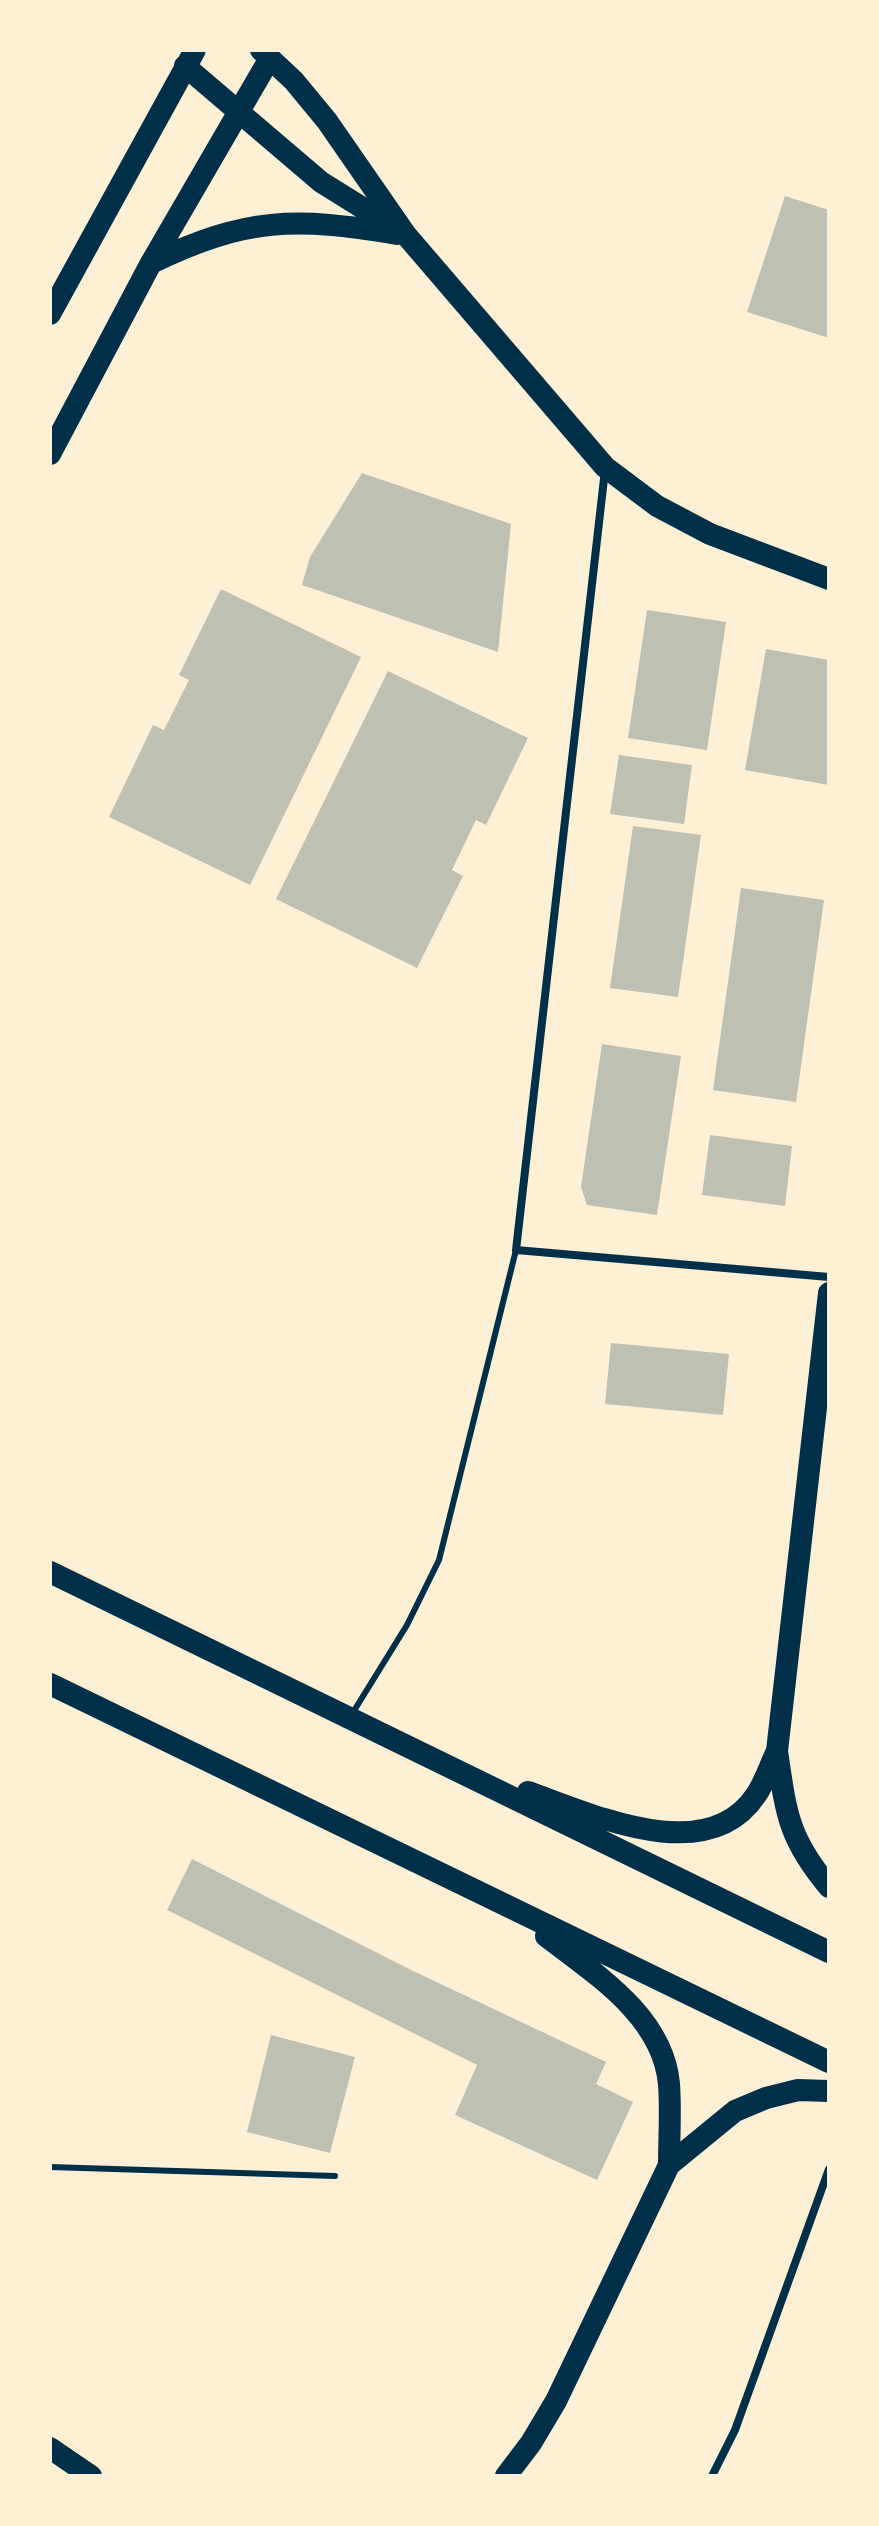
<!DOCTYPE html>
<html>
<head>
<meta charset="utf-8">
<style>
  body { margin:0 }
  #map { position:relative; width:879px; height:2526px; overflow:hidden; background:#fdf0d5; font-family:"Work Sans",sans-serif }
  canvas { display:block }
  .frame { position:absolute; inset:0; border:52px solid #fdf0d5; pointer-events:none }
</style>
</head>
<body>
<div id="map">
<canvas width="879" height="2526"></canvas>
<div class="frame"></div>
</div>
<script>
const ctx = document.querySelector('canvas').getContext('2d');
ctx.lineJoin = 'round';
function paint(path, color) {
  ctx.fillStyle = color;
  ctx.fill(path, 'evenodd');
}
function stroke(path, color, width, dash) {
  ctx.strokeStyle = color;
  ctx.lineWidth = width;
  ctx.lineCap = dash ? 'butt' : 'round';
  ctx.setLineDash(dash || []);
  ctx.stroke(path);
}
paint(new Path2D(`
  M785 196 829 210V338L747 312Z
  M362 473 511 524 498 652 302 585 310 557Z
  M221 589 361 657 250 885 109 817 153 725 164 730 189 680 179 675Z
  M647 610 726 622 707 750 628 738Z
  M766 649 829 660V785L745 770Z
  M388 671 528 738 486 825 476 820 452 870 463 876 417 968 276 899Z
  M619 755 692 765 684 824 610 814Z
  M633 826 701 835 678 997 610 988Z
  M741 888 824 900 796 1102 713 1090Z
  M602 1044 681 1056 657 1215 587 1205 581 1187Z
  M710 1135 792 1146 785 1206 702 1195Z
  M611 1343 729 1354 723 1415 605 1404Z
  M192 1859 411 1970 606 2062 596 2084 633 2102 597 2180 455 2115 477 2065 167 1910Z
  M271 2035 355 2057 330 2153 247 2132Z`), '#bec0b2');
stroke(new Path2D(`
  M352 1714 407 1625 439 1560 516 1250
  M50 2167 335 2176`), '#003049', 6);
stroke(new Path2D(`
  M605 470 516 1250 829 1277
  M712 2476 735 2430 829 2169`), '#003049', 8);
stroke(new Path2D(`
  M261 50 294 81 327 121 406 235 605 467 657 506 710 534 829 579
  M185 66 321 182 398 230
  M151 263C246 217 295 217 397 234
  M50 314 195 50
  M50 454 151 263 270 58
  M829 1293 777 1751C786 1813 788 1838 829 1887
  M50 1572 829 1952
  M50 1684 829 2062
  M528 1792C591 1814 707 1869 756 1795 765 1782 770 1765 777 1751
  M546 1936C595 1974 663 2016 669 2084 671 2111 669 2138 669 2165
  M50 2448 91 2476
  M506 2476 531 2443 556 2401 669 2165 735 2111 766 2098 798 2090 829 2091`), '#003049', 22);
</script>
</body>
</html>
